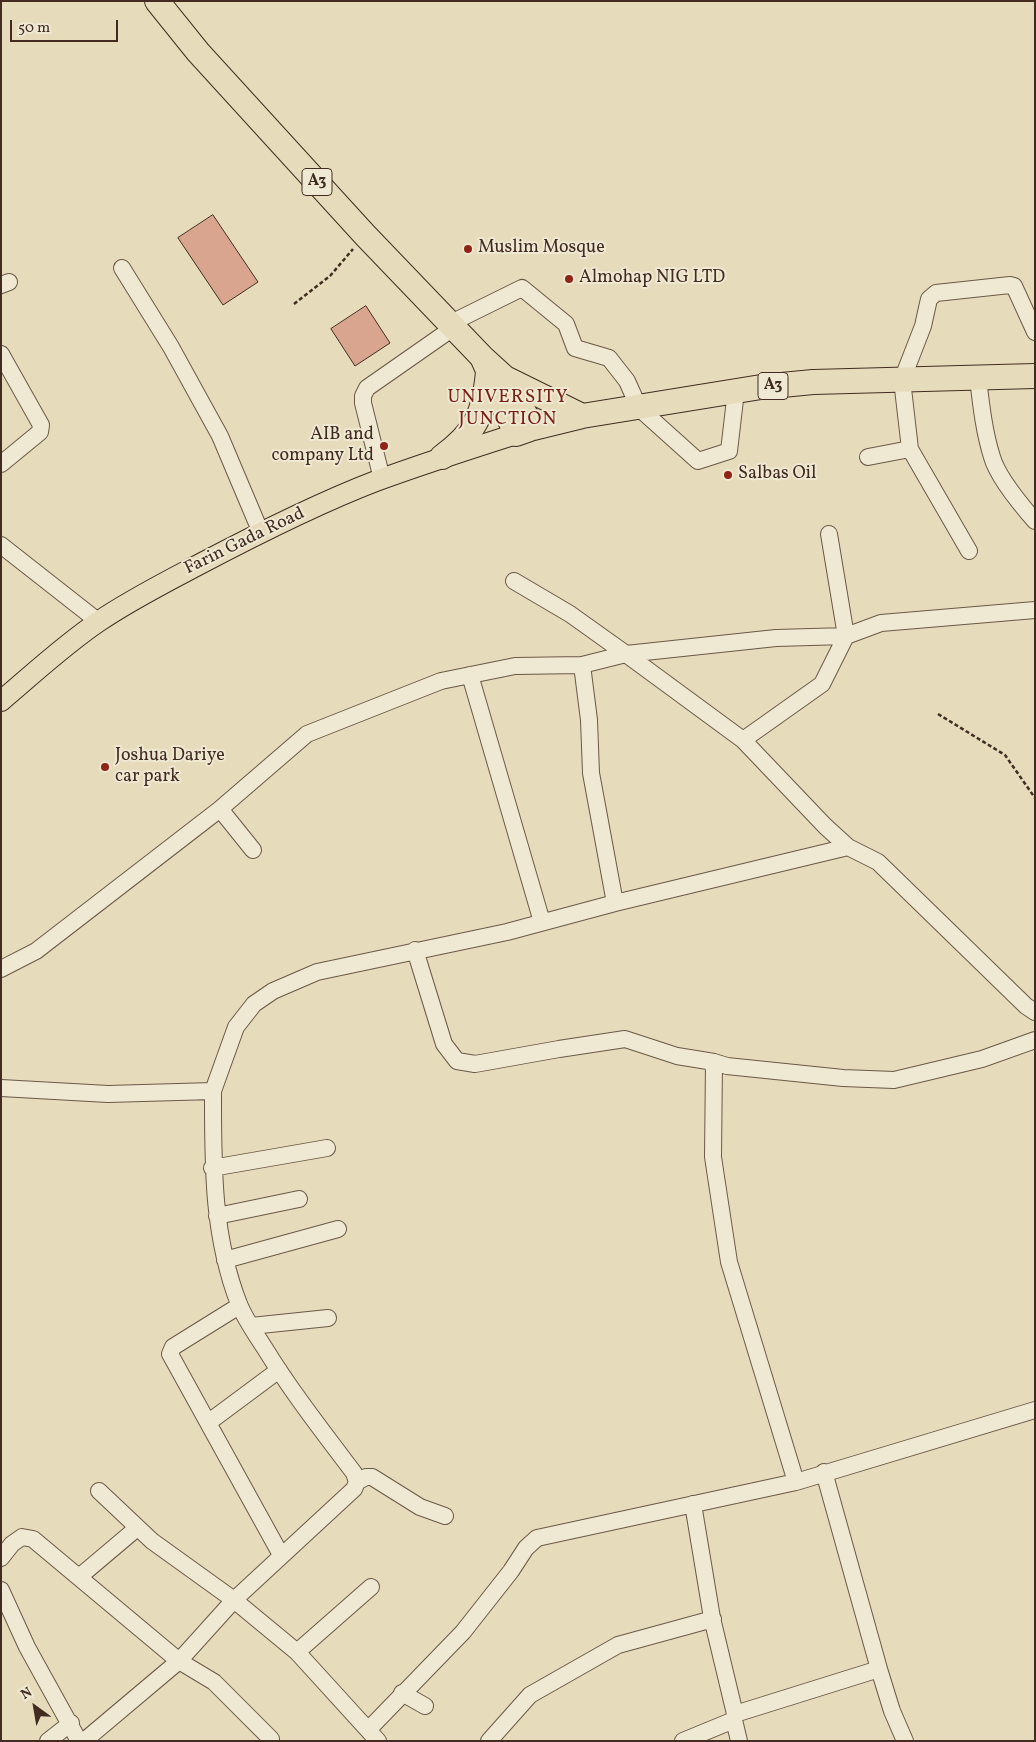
<!DOCTYPE html>
<html>
<head>
<meta charset="utf-8">
<style>
  body { margin:0 }
  #map { position:relative; width:1036px; height:1742px; overflow:hidden; background:#e6dcbb; font-family:Vollkorn,serif }
  canvas { display:block }
  .frame { position:absolute; inset:0; border:2px solid #422c22; pointer-events:none }
  .north { position:absolute; left:10px; top:1682px; width:50px; height:50px; -webkit-text-stroke:4px #efe8d3; paint-order:stroke; rotate:328deg; font-size:14px; font-weight:700; line-height:20px; text-align:center; color:#422c22 }
  .north::after { content:''; display:block; margin:auto; width:18px; height:22px; background:#422c22; clip-path:polygon(50% 0,100% 100%,50% 72%,0 100%) }
  .scale { position:absolute; left:10px; top:20px; width:108px; height:22px; box-sizing:border-box; border:2px solid #422c22; border-top:0; padding-left:6px; font-size:15px; line-height:18px; white-space:nowrap; color:#422c22; -webkit-text-stroke:4px #efe8d3; paint-order:stroke }
</style>
</head>
<body>
<div id="map">
<canvas width="1036" height="1742"></canvas>
<div class="frame"></div>
<div class="north">N</div>
<div class="scale">50 m</div>
</div>
<script>
const ctx = document.querySelector('canvas').getContext('2d');
ctx.lineJoin = 'round';
function paint(path, color) {
  ctx.fillStyle = color;
  ctx.fill(path, 'evenodd');
}
function stroke(path, color, width, dash) {
  ctx.strokeStyle = color;
  ctx.lineWidth = width;
  ctx.lineCap = dash ? 'butt' : 'round';
  ctx.setLineDash(dash || []);
  ctx.stroke(path);
}
function drawText(font, color, halo, rows, align = 'center') {
  ctx.font = font + ' Vollkorn,serif';
  ctx.lineWidth = 4;
  ctx.setLineDash([]);
  ctx.textBaseline = 'middle';
  ctx.strokeStyle = halo;
  ctx.fillStyle = color;
  for (const [text, x, y, turn = 0] of rows) {
    ctx.save();
    ctx.translate(x, y);
    ctx.rotate((+turn || 0) * Math.PI / 180);
    ctx.textAlign = isNaN(turn) ? turn : align;
    if (halo) ctx.strokeText(text, 0, 0);
    ctx.fillText(text, 0, 0);
    ctx.restore();
  }
}
const building = new Path2D(`
  M213 215 258 282 223 305 178 238Z
  M366 306 390 343 355 366 331 329Z`);
paint(building, '#d9a58f');
stroke(building, '#422c22', 1);
const minor = new Path2D(`
  M122 268 171 347 220 436 261 533
  M1 285 9 282
  M449 324 522 288 566 324 575 348 609 358 627 381 639 408 698 461 729 451 736 391
  M1 354 41 425 40 432 1 464
  M978 378C981 404 984 432 992 457 998 478 1021 505 1035 521
  M868 457 910 449
  M382 479 363 403V396L367 388 453 328
  M1 545 99 622
  M969 551 910 449 902 380 923 326 929 299 936 293 1010 285 1014 286 1035 332
  M514 581 570 614 626 654 776 638 846 636 881 623 1035 610
  M582 665 589 720 591 773 615 903
  M470 675 542 922
  M743 740 822 684 846 636 829 534
  M220 809 253 850
  M415 950 444 1044 457 1061 475 1064 559 1049 625 1039 677 1056 714 1062 727 1066 843 1078 894 1080 982 1059 1035 1040
  M1 969 36 951 220 809 307 734 441 681 515 666 582 665 626 654 743 740 825 826 848 847 878 862 1026 1006 1035 1012
  M714 1062 713 1157 729 1262 796 1482
  M1 1088 108 1094 213 1091C213 1164 212 1235 239 1304 245 1319 255 1333 264 1347 291 1391 323 1432 354 1473L357 1482 354 1489 234 1600 179 1661 33 1539 22 1537 12 1544 1 1558
  M213 1091 236 1027 254 1004 273 991 317 972 507 932 615 903 848 847
  M212 1168 327 1148
  M217 1216 299 1199
  M225 1260 338 1229
  M239 1306 173 1347 170 1354 281 1555
  M251 1326 328 1318
  M209 1422 279 1370
  M824 1472 879 1669 892 1711 905 1741
  M357 1482 366 1477H372L420 1507 445 1516
  M99 1491 152 1541 234 1600 297 1652 378 1741
  M693 1504 712 1618 735 1714 734 1720 739 1741
  M79 1577 137 1528
  M1 1590 27 1647 79 1741
  M297 1652 371 1587
  M402 1693 425 1706
  M735 1714 879 1669
  M368 1730 463 1632 511 1571 526 1548 537 1538 796 1482 1035 1410
  M48 1741 71 1723
  M84 1741 179 1661 214 1682 271 1739
  M489 1741 530 1695 618 1645 713 1619
  M683 1741 734 1720`);
const major = new Path2D(`
  M1 701C33 674 64 645 98 622 130 600 166 582 200 564 257 534 316 504 376 481 422 464 469 449 516 434`);
const highway = new Path2D(`
  M157 1 198 52 365 235 482 357 505 378 582 416
  M482 357 516 434 533 428 582 416 761 387 813 382 1035 376
  M505 378 533 428
  M442 457C476 432 484 414 488 372`);
stroke(minor, '#6b5848', 18);
stroke(major, '#422c22', 22);
stroke(highway, '#422c22', 26);
stroke(new Path2D(`
  M294 304 330 276 353 249
  M938 714 1005 755 1035 798`), '#422c22', 2.5, [4, 2.5]);
stroke(minor, '#efe8d3', 16);
stroke(major, '#e6dcbb', 20);
stroke(highway, '#e6dcbb', 24);
for (const [x, y, r, color] of [
  [468,249,5,"#8f2418"],
  [569,279,5,"#8f2418"],
  [384,446,5,"#8f2418"],
  [728,475,5,"#8f2418"],
  [105,767,5,"#8f2418"]
]) {
  const dot = new Path2D();
  dot.arc(x, y, r, 0, 2 * Math.PI);
  ctx.fillStyle = color;
  ctx.fill(dot);
  stroke(dot, '#efe8d3', 2);
}
for (const [x, y, w] of [
  [317,182,30],
  [773,386,30]
]) {
  const box = new Path2D();
  box.roundRect(x - w / 2, y - 13.5, w, 27, 4);
  ctx.fillStyle = '#efe8d3';
  ctx.fill(box);
  stroke(box, '#422c22', 1);
}
drawText('bold 16px', '#422c22', null, [
  ["A3",317,182],
  ["A3",773,386]
]);
drawText('18px', '#422c22', '#efe8d3', [
  ["Muslim Mosque",478,249],
  ["Almohap NIG LTD",579,279],
  ["AIB and",374,436,"right"],
  ["company Ltd",374,457,"right"],
  ["Salbas Oil",738,475],
  ["Joshua Dariye",115,757],
  ["car park",115,778]
], 'left');
drawText('18px', '#422c22', '#efe8d3', [
  ["Farin Gada Road",245,542,-26]
]);
ctx.letterSpacing = '1px';
drawText('19px', '#7a1f14', '#efe8d3', [
  ["UNIVERSITY",508,399],
  ["JUNCTION",508,421]
]);
ctx.letterSpacing = '0px';
</script>
</body>
</html>
